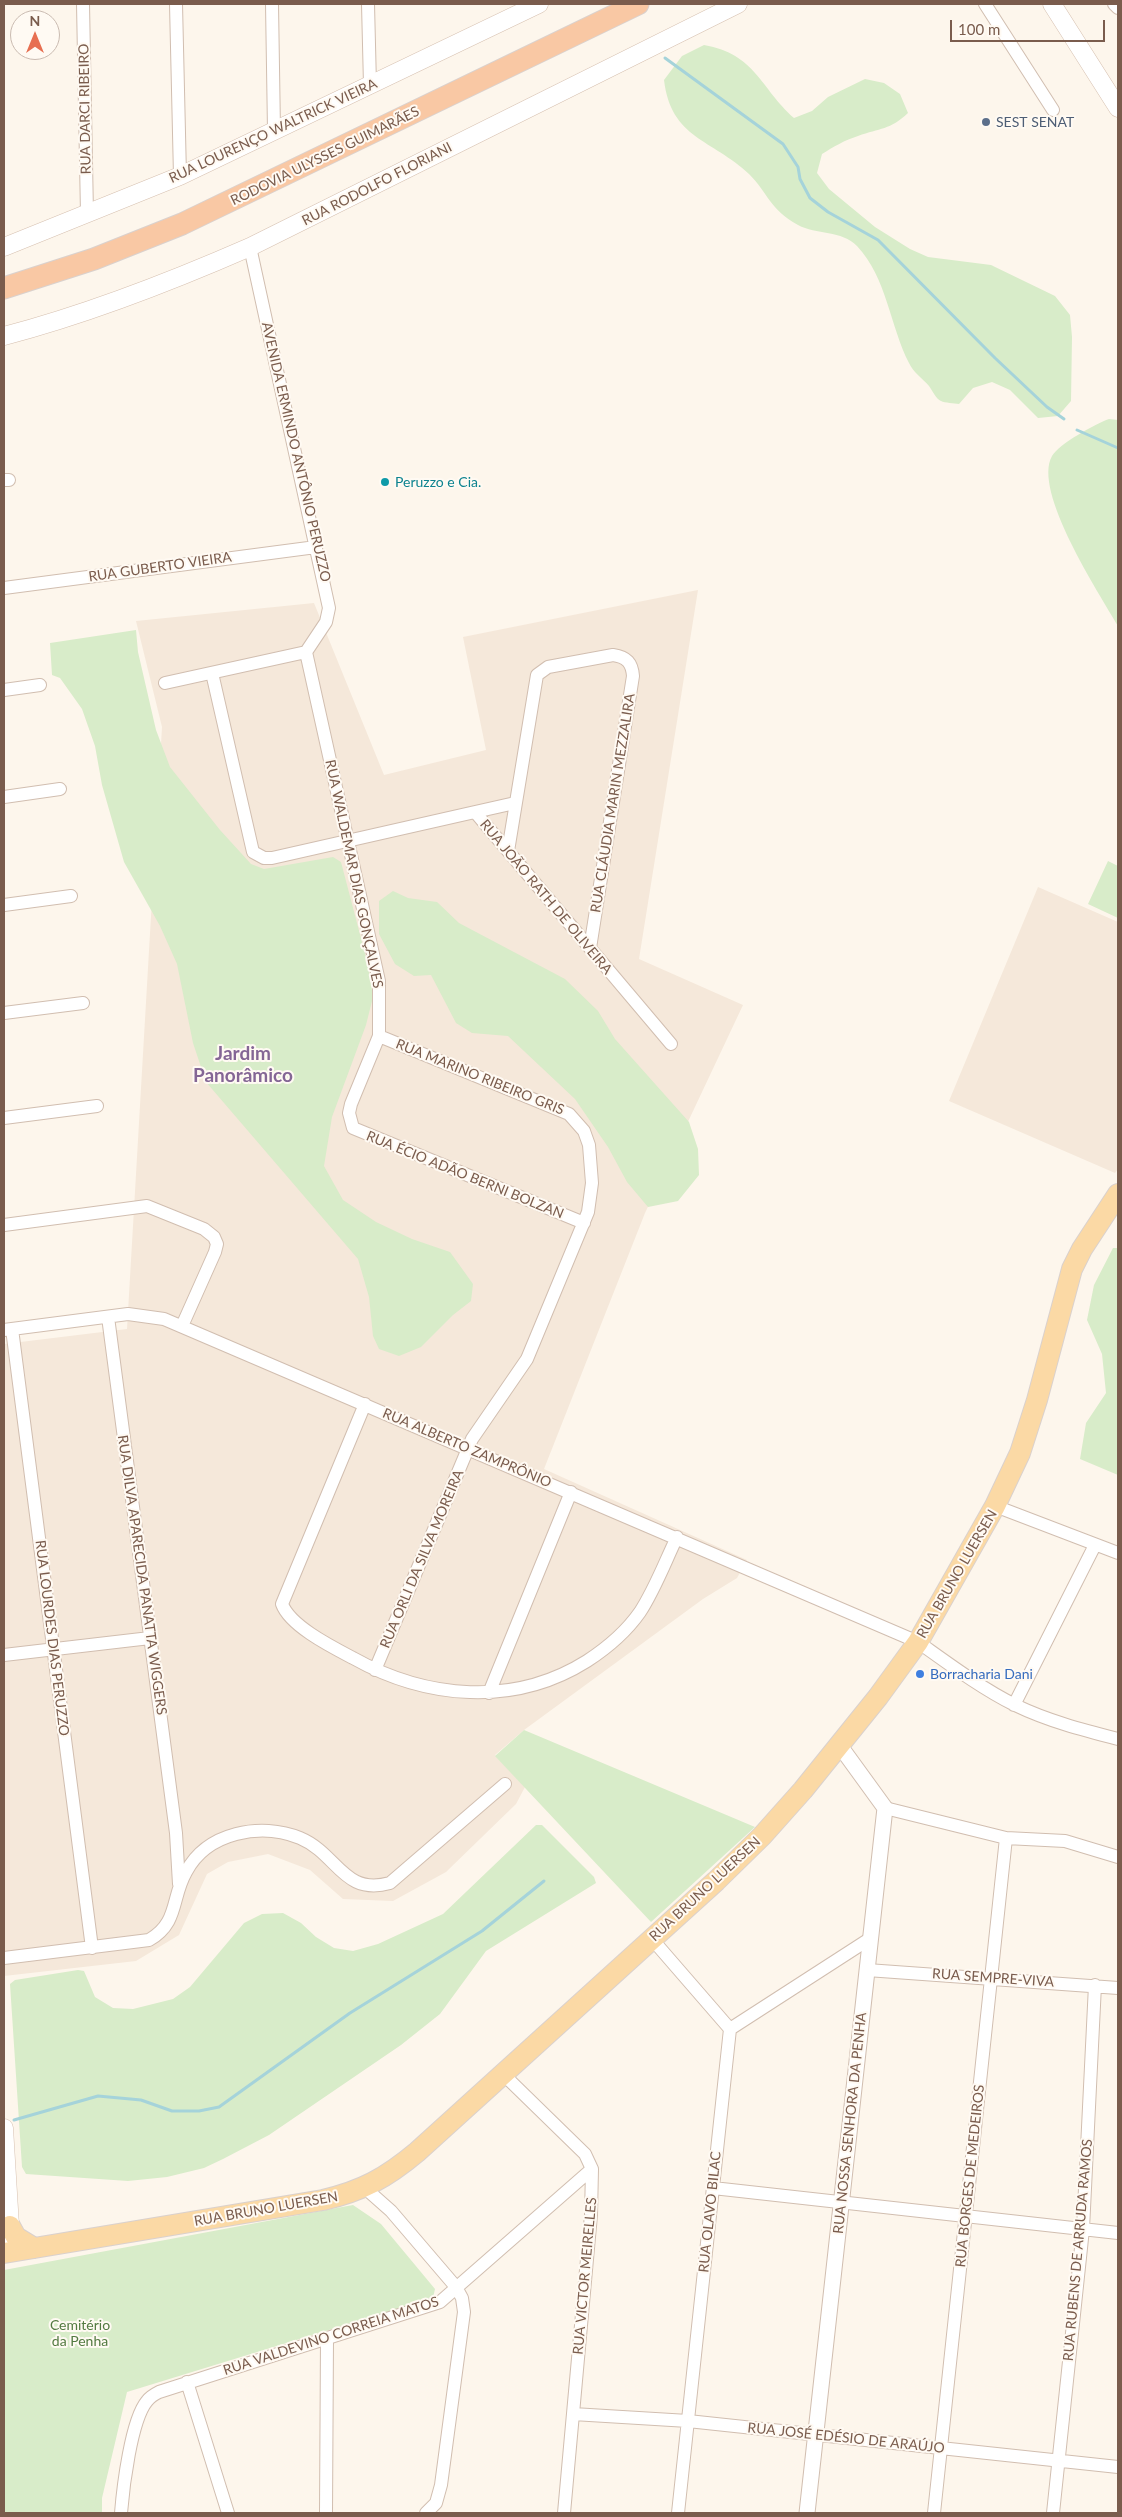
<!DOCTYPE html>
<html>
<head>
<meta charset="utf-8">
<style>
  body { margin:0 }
  #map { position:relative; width:1122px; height:2517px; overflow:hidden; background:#fdf6ec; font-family:Lato,sans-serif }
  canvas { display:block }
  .frame { position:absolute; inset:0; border:5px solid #7a5c4d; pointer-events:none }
  .north { position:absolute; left:10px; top:10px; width:50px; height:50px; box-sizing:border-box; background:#fffaf3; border:1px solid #cabbb1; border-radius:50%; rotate:0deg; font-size:14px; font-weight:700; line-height:20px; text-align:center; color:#7a5c4d }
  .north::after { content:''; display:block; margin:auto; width:18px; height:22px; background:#e76f51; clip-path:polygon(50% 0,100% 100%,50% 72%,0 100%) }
  .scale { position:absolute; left:950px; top:20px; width:155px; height:22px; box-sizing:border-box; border:2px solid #7a5c4d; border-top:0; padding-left:6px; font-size:15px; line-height:18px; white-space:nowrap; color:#7a5c4d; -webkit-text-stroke:4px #fffaf3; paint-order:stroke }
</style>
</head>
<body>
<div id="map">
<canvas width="1122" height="2517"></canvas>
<div class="frame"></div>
<div class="north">N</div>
<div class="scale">100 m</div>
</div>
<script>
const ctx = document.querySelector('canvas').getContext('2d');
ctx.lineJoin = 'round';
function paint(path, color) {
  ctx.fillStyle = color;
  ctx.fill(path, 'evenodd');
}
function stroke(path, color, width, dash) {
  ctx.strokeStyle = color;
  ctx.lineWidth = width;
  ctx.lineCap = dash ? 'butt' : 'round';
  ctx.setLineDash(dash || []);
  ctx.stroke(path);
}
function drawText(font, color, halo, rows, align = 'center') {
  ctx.font = font + ' Lato,sans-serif';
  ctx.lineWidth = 4;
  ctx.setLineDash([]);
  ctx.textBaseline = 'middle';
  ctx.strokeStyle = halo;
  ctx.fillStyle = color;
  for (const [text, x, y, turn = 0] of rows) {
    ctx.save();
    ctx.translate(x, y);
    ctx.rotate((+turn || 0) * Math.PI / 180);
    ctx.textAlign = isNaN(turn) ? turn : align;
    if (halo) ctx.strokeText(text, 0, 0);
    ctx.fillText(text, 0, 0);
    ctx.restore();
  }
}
paint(new Path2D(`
  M698 590 639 959 743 1005 645 1213 544 1469 747 1560 737 1578 703 1599 524 1730 495 1755 525 1787 516 1804 446 1872 393 1901 343 1899 310 1870 268 1854 228 1862 207 1874 179 1935 136 1961 4 1976V1344L127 1329 162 727 136 621 314 603 384 775 486 750 463 637Z
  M1038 887 1118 922V1169L1115 1173 949 1101Z`), '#f5e8da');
paint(new Path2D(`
  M704 45C756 54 760 88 794 118L812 111 828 97 865 79 884 83 900 94 908 113C890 130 880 128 858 136 845 140 833 147 822 154L817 173 829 189 875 227 910 249 928 257 991 265 1055 296 1070 315 1072 337 1071 401 1058 416 1038 418 1010 390 992 382 973 388 959 404C954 403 945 403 941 401 936 399 932 390 929 386 923 379 913 372 909 363 890 326 887 278 857 246 842 230 816 235 798 225 769 209 769 194 749 174 712 139 671 139 664 80L682 56Z
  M1109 419 1118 420V626C1099 593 1032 491 1052 456 1059 444 1095 424 1109 419Z
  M136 630 138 652 156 730 170 767 220 830 251 864 264 869 333 857 341 862 368 965 373 997 366 1025 332 1117 324 1166 343 1200 376 1222 412 1239 450 1252 473 1284 471 1301 453 1315 421 1347 399 1356 379 1349 373 1336 369 1297 358 1259 206 1082 193 1043 177 964 160 926 124 862 102 785 95 746 82 709 60 678 52 675 50 643Z
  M1108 861 1118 866V918L1088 904Z
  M393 891 408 898 437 902 459 923 565 979 598 1011 615 1039 689 1122 698 1149 699 1175 678 1201 648 1207 627 1182 608 1147 575 1099 508 1036 472 1033 456 1023 431 975 414 976 395 964 379 934V901Z
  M1113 1248H1118V1475L1080 1459 1086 1423 1106 1393 1102 1354 1087 1320 1094 1285Z
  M524 1730 755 1827 651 1922 495 1756Z
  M536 1825H542L594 1877 596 1883 486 1951 440 2014 401 2045 269 2135 223 2159 204 2168 167 2177 128 2181 26 2174 22 2167 10 1984 15 1980 78 1970 84 1971 95 1997 113 2008 133 2009 173 1999 190 1987 244 1923 262 1914 283 1913 301 1923 316 1937 334 1948 353 1951 378 1944 443 1914Z
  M353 2205 381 2224 435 2289 433 2298 127 2392 102 2498V2513H4V2270Z`), '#d8ecc9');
stroke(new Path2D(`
  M665 58 783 144 798 167 800 179 810 198 828 212 878 240 995 358 1047 407 1064 419
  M1077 430 1118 448
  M14 2120 98 2096 141 2100 172 2111H199L219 2107 350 2013 482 1931 544 1881`), '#a5d3da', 3);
const minor = new Path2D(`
  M83 4 87 214
  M176 4 180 176
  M272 4 274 131
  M368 4 370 85
  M985 4 1053 110
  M1114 4 1118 8
  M250 247 329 608 326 622 306 652
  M4 480H9
  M4 588 316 547
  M306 652 379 981V1036L351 1104 349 1113 353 1128 584 1223
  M212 673 253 852 264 858H272L475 812 671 1044
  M165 683 306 652
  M4 690 40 685
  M4 797 60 789
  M475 812 515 803
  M508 851 537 675 548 667 613 655C627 657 632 663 633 676L590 948
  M4 905 71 896
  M4 1013 83 1003
  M4 1118 97 1106
  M4 1225 147 1206 204 1229 214 1237 217 1244 215 1252 182 1326
  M108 1317 176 1833 179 1884
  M12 1329 92 1948
  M4 1330 128 1314 164 1319 918 1642C949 1664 981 1688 1015 1705 1048 1721 1083 1730 1118 1739
  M365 1404 282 1604C290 1626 332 1647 353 1658 426 1699 514 1707 587 1661 607 1648 626 1632 640 1612 655 1589 665 1562 677 1537
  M995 1506 1118 1553
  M4 1655 150 1638
  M375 1670 472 1439 527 1359 588 1212 592 1183 589 1145 584 1131 569 1114 379 1036
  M489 1693 571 1492
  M1014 1705 1095 1545
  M885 1808 1006 1838 1065 1841 1118 1857
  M652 1939 730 2029 678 2513
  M4 1958 149 1940C179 1923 171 1898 186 1872 207 1832 261 1822 300 1838 338 1854 343 1896 390 1883L505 1784
  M867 1970 1118 1988
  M730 2029 871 1938
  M503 2074 585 2154 592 2169 591 2215 564 2513
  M365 2188 391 2211 456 2287 462 2298 464 2312 441 2485 436 2503 426 2513
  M713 2188 1118 2233
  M187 2382 228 2513
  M573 2414 688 2421 1118 2467
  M121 2513C123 2488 131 2420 147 2401 150 2397 155 2394 159 2392L440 2302 592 2169
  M326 2513 327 2339
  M934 2513 1006 1838
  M1053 2513 1083 2229 1095 1985`);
const tertiary = new Path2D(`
  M807 2513 885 1808 840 1746`);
const secondary = new Path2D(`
  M1052 4 1118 108
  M4 247 180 176 539 4
  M4 336C88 314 170 282 250 247L738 4
  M4 2128 10 2226 9 2239`);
const primary = new Path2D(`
  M10 2226 16 2237 34 2248
  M4 2253 323 2200C362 2191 386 2178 417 2152L716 1881 762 1836 803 1790 878 1697 918 1642 995 1506 1020 1453 1037 1400 1072 1269 1082 1249 1118 1194`);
const trunk = new Path2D(`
  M4 288 94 259 182 224 638 4`);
stroke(minor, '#d1beb0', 14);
stroke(tertiary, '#d1beb0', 17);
stroke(secondary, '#d6c0b0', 19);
stroke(primary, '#dad1cd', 22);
stroke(trunk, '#dad1cd', 23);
stroke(minor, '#fff', 12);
stroke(tertiary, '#fff', 15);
stroke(secondary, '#fff', 18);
stroke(primary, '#fbd9a5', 20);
stroke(trunk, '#f9c8a4', 21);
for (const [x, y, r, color] of [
  [986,122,5,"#5c6f8a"],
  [385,482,5,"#0f9aa8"],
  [920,1674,5,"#3f7fe0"]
]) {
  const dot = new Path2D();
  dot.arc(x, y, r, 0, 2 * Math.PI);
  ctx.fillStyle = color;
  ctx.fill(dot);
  stroke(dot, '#fffaf3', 2);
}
drawText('14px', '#7a5c4d', '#fffaf3', [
  ["RUA DARCI RIBEIRO",85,109,-91],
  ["RUA LOURENÇO WALTRICK VIEIRA",273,131,-25],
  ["RODOVIA ULYSSES GUIMARÃES",325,156,-26],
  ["RUA RODOLFO FLORIANI",377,184,-27],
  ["AVENIDA ERMINDO ANTÔNIO PERUZZO",296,452,77],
  ["RUA GUBERTO VIEIRA",160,567,-8],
  ["RUA CLÁUDIA MARIN MEZZALIRA",613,803,-81],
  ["RUA WALDEMAR DIAS GONÇALVES",354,874,78],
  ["RUA JOÃO RATH DE OLIVEIRA",546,897,50],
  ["RUA MARINO RIBEIRO GRIS",480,1077,22],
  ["RUA ÉCIO ADÃO BERNI BOLZAN",465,1175,22],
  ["RUA ALBERTO ZAMPRÔNIO",467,1448,23],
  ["RUA ORLI DA SILVA MOREIRA",422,1559,-67],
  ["RUA BRUNO LUERSEN",957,1574,-60],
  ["RUA DILVA APARECIDA PANATTA WIGGERS",142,1575,82],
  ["RUA LOURDES DIAS PERUZZO",52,1638,83],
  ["RUA BRUNO LUERSEN",705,1889,-43],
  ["RUA SEMPRE-VIVA",993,1978,4],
  ["RUA NOSSA SENHORA DA PENHA",850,2123,-84],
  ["RUA BORGES DE MEDEIROS",970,2176,-84],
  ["RUA BRUNO LUERSEN",266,2209,-10],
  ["RUA OLAVO BILAC",710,2212,-84],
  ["RUA RUBENS DE ARRUDA RAMOS",1078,2250,-85],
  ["RUA VICTOR MEIRELLES",585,2276,-85],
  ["RUA VALDEVINO CORREIA MATOS",331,2336,-18],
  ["RUA JOSÉ EDÉSIO DE ARAÚJO",846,2438,6]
]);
drawText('14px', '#4e5e75', '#fffaf3', [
  ["SEST SENAT",996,122]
], 'left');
drawText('14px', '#0d838f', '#fffaf3', [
  ["Peruzzo e Cia.",395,482]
], 'left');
drawText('14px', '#366cbe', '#fffaf3', [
  ["Borracharia Dani",930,1674]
], 'left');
drawText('14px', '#537a41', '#fffaf3', [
  ["Cemitério",80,2325],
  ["da Penha",80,2341]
]);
drawText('bold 19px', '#846695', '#fffaf3', [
  ["Jardim",243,1054],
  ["Panorâmico",243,1076]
]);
</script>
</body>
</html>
